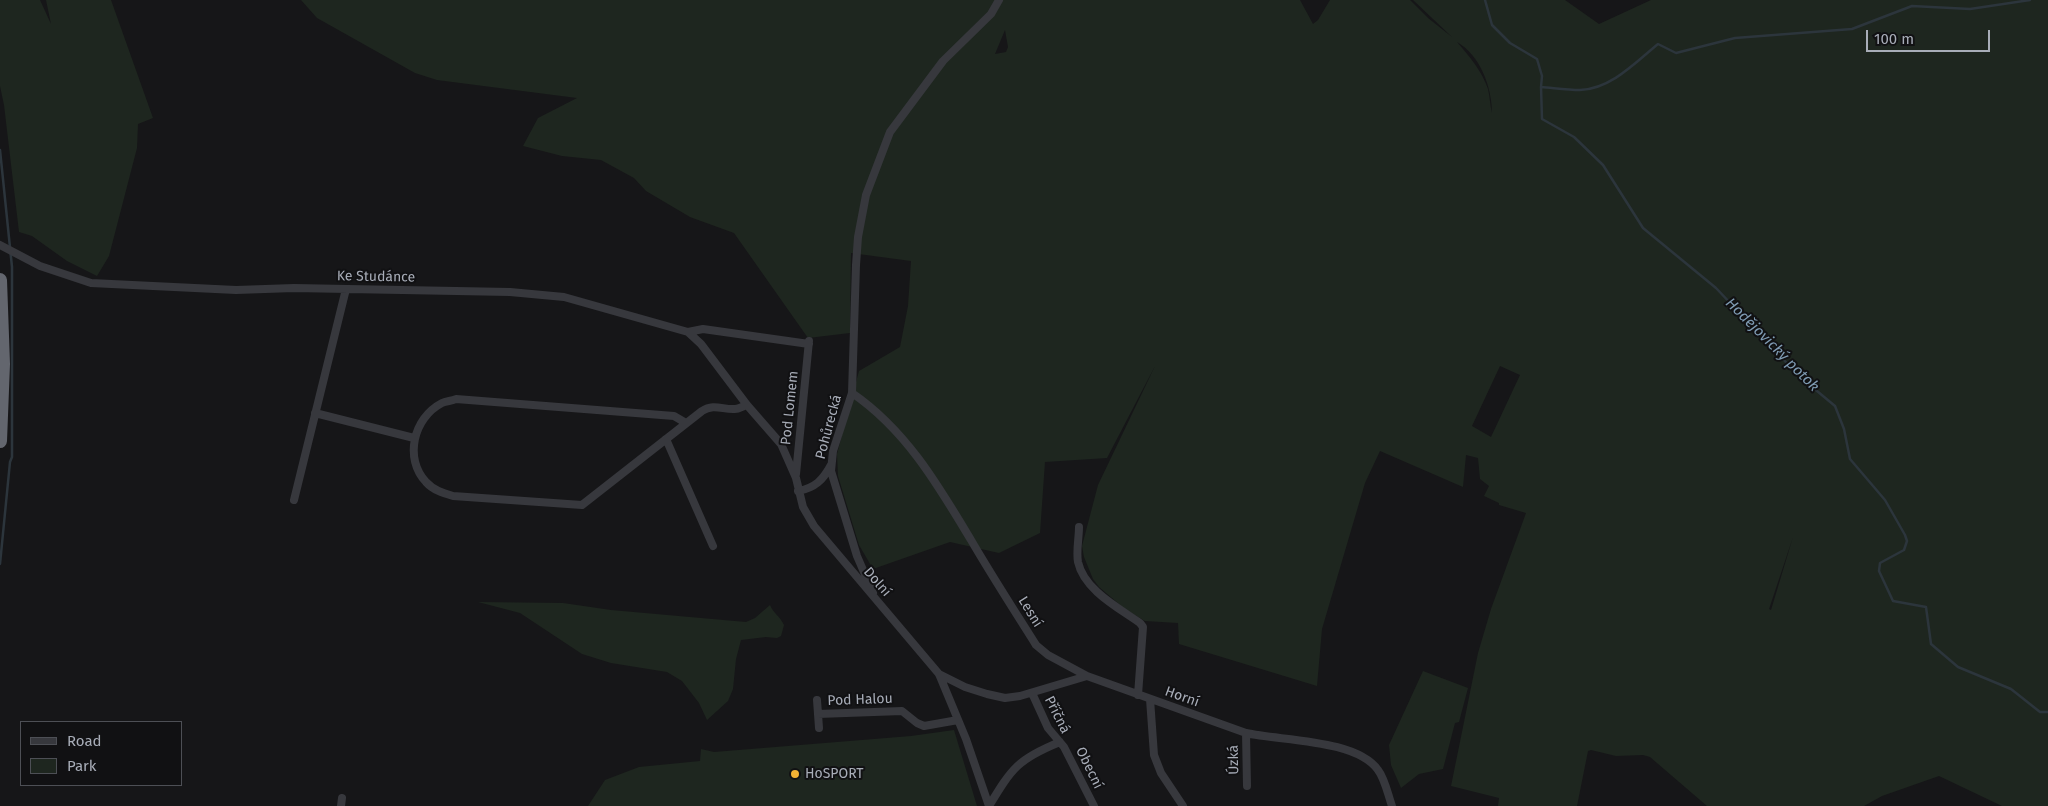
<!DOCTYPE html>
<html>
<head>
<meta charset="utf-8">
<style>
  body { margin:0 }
  #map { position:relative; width:2048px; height:806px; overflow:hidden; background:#161618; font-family:"Fira Sans",sans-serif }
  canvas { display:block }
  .legend { position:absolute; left:20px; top:721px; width:162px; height:65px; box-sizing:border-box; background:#111113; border:1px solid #4d4f55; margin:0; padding:6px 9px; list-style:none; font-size:15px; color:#a8adb8 }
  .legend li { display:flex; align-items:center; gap:10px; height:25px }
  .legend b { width:25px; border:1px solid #4d4f55 }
  .scale { position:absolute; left:1866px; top:30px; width:124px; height:22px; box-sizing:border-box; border:2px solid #a8adb8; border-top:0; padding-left:6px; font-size:15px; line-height:18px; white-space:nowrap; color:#a8adb8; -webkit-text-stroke:4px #111113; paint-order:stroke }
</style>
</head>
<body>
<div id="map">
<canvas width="2048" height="806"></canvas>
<ul class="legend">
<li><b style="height:6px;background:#37383d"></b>Road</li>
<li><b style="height:14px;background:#1e261f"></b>Park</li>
</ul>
<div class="scale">100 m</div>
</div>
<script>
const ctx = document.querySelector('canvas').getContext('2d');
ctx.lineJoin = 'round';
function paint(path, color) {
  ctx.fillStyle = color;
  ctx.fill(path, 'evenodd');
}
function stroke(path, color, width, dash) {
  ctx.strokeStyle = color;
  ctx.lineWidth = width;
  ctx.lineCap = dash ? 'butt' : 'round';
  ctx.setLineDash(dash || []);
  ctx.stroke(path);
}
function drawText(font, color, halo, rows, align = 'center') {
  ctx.font = font + ' "Fira Sans",sans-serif';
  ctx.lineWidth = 4;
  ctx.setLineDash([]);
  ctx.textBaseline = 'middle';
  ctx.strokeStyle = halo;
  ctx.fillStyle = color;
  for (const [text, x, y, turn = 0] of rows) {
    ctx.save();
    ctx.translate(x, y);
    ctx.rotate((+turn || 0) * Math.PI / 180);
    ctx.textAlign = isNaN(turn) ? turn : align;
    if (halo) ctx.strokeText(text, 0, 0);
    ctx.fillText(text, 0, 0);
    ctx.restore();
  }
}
paint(new Path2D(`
  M0 0H40L51 24 46 0H111L153 118 138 124 137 148 109 256 97 276 67 261 32 236 19 232 4 105 0 86Z
  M301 0H1300L1313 24 1318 20 1330 0H1410L1428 18 1452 37 1413 0H1565L1599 24 1651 0H2048V806H2002L1939 776 1882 796 1864 806H1707L1650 757 1643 755 1616 756 1591 750 1588 751 1577 806H1498L1499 798 1451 786 1478 653 1491 609 1526 513 1499 505V503L1484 496 1489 486 1480 479 1478 458 1466 455 1463 487 1380 451 1365 483 1322 629 1317 686 1179 644 1178 623 1145 621 1125 609 1099 587 1093 579 1084 557 1082 546 1098 485 1155 366 1107 458 1045 462 1040 533 999 553 950 542 873 569 859 545 838 476 837 454 859 371 900 347 908 306 911 261 851 253 850 333 808 338 734 233 690 217 646 191 634 178 601 160 562 156 523 146 538 118 577 98 437 80 415 73 317 18ZM1005 30 1008 47 1006 52 995 54ZM1457 42C1480 55 1492 87 1492 113 1490 106 1490 97 1488 89 1482 71 1469 56 1457 42ZM1500 366 1520 375 1491 437 1472 426ZM1793 537 1771 610 1769 609Z
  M478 602 563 603 611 610 746 622 755 618 770 605C773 613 780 616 784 625L781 636 777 638 766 637 741 640 736 659 733 689 728 701 707 720 699 703 682 681 667 672 611 663 582 654 520 613Z
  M1423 671 1468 688 1459 722 1455 723 1443 769 1419 774 1401 788 1391 765 1389 745Z
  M954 730 977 806H588L605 780 639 767 700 761 701 749 714 752 911 736Z`), '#1e261f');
stroke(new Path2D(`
  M1485 0 1492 25 1510 43 1537 59 1542 76 1541 87 1542 119 1574 137 1603 165 1643 228 1716 288 1799 376 1835 406 1844 429 1850 459 1885 500 1905 535 1907 541 1904 550 1880 563 1879 571 1893 601 1926 607 1931 644 1958 667 2011 689 2040 712H2048
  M1541 87C1554 88 1567 90 1580 90 1611 89 1636 62 1658 44L1676 53 1735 38 1852 29 1912 6 1970 9 2030 0
  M0 150 12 267V457L10 462 0 564`), '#2c353c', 2.5);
stroke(new Path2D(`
  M0 245 40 266 91 283 236 290 294 288 510 292 564 297 688 332 701 344 747 405 781 444 796 478 803 507 814 526 939 674 966 739 989 806
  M688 332 703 329 809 344
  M852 393C906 430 938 485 971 540 992 576 1014 610 1036 645L1048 655 1087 676
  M315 413 414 438
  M686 423 674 416 456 399C452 401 446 401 442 403 413 418 404 459 426 482 433 490 443 493 453 496L582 505 702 411C714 403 723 410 735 409 739 409 743 406 747 405
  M666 439 713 546
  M796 474 809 341
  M798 491C815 488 823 480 831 465
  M294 500 346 289
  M1079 527C1079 538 1076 551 1078 562 1084 590 1119 608 1140 623L1143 627 1138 695
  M873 593 857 556 831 471 833 451 852 393 856 265 858 237 866 195 890 132 943 61 991 14 999 0
  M939 674 965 687 987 694 1005 698 1020 696 1087 676 1246 733C1281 741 1356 739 1378 770 1385 779 1388 795 1392 806
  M1032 693 1048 728 1064 747 1094 806
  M1150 699 1154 755 1161 773 1183 806
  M817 700 819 728
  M818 714 902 711 917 723 924 726 958 720
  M1246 733 1247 786
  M341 806 342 798
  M989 806C1012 768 1018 759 1060 742`), '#37383d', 8);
stroke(new Path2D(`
  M0 280 3 364 0 441`), '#63666e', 14);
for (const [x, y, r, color] of [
  [795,774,5,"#f2b134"]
]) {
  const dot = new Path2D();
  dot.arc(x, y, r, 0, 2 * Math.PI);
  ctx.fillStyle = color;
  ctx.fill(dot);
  stroke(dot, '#111113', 2);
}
drawText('14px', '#a8adb8', '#111113', [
  ["Ke Studánce",376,277,1],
  ["Pod Lomem",790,408,-84],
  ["Pohůrecká",829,427,-75],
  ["Dolní",877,582,49],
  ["Lesní",1030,612,58],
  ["Horní",1182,697,20],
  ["Pod Halou",860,700,-2],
  ["Příčná",1057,715,63],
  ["Úzká",1234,760,-91],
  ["Obecní",1089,768,64]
]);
drawText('14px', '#a8adb8', '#111113', [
  ["HoSPORT",805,774]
], 'left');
drawText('italic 15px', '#7f9bb3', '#111113', [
  ["Hodějovický potok",1772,345,45]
]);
</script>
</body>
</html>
